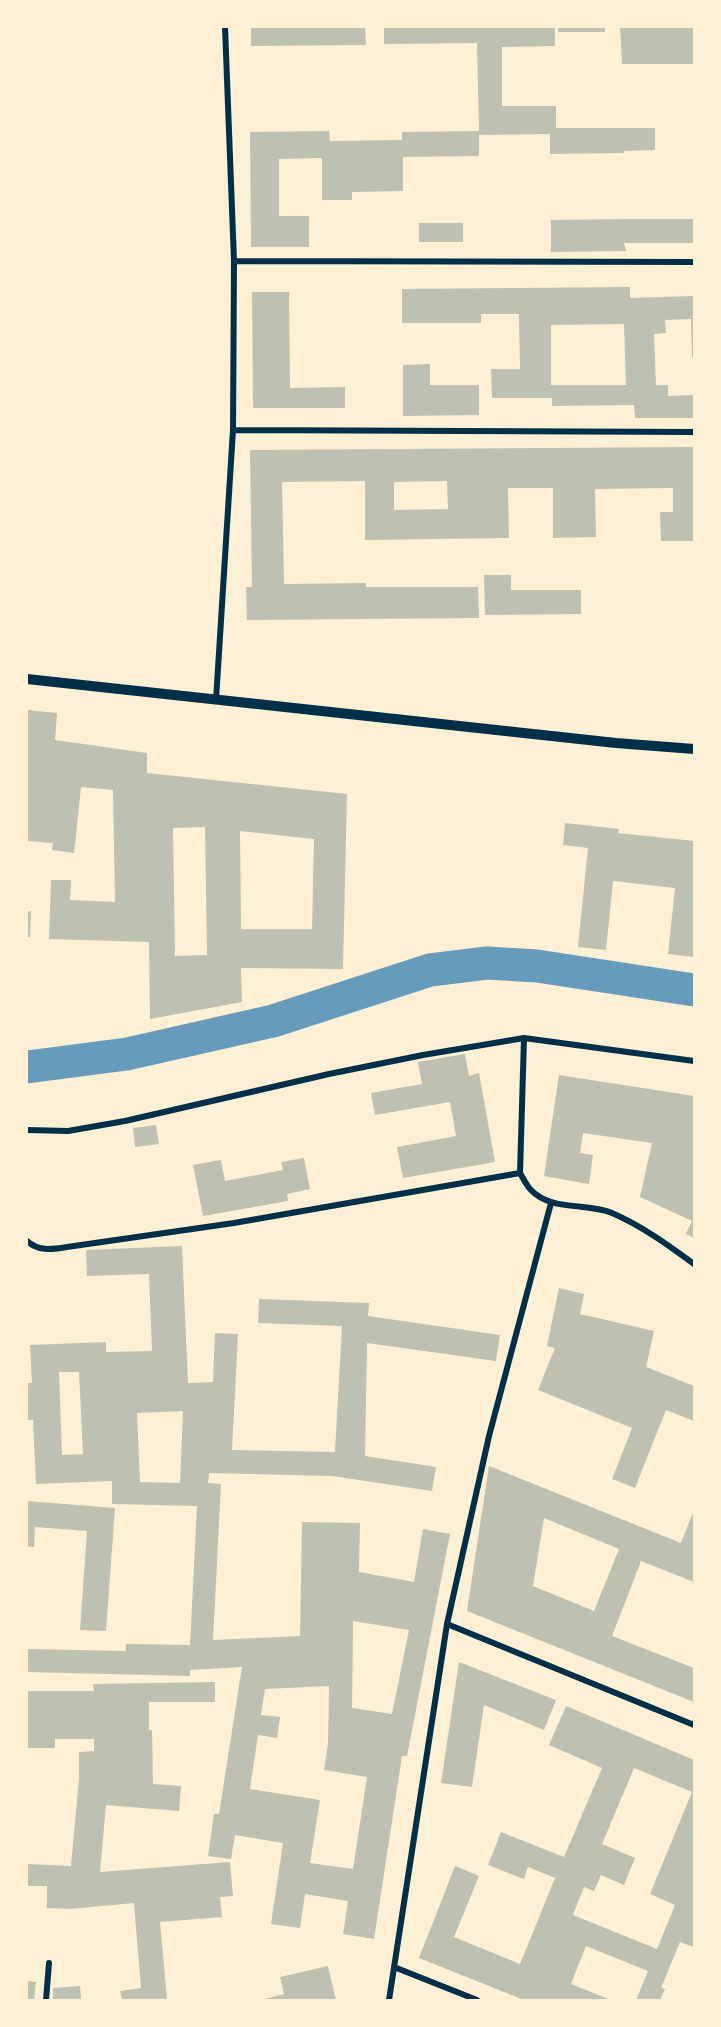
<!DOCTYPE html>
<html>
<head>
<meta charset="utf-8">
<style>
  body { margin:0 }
  #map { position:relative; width:721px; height:2027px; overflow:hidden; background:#fdf0d5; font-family:"Alegreya Sans",sans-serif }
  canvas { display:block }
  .frame { position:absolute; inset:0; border:28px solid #fdf0d5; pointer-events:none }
</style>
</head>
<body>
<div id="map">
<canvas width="721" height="2027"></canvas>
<div class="frame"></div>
</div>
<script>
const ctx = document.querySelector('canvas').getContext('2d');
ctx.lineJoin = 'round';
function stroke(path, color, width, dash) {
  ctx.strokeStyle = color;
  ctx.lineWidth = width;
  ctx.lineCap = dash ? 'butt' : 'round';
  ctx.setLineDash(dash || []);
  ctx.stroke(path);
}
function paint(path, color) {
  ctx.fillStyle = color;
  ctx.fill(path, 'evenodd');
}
stroke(new Path2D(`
  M27 1067 127 1054 273 1021 430 970 487 963 537 966 694 990`), '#669bbc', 33);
paint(new Path2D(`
  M251 27H365L366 45 251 46Z
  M384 27H555V46L502 47V106H556V128H655V150L624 151V153L550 154V134L479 135V156L403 157V191L352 192V200H322V158L279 159V216H309V247H251L250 132 329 131 330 141 402 140V132L479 131 477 43 384 44Z
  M558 27H605V32H558Z
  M620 27H694V64H622Z
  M625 219H694V243H624L626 251 551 252V220Z
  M419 223H463V242H419Z
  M630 287V298L694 296V357H692L691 319 665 320 666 333 654 334 656 385H668V396L694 395V418H635L634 405 552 406V398H492L491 369H520L519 314H481V323H402V289ZM624 324 626 385H551V325Z
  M252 292H289L290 388 345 387V408H253Z
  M430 364V385H479V415L403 416V365Z
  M694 447V541H661L660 512H673V488L595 489 596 537 553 538V488H508L509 538 365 540V481L282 482 284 584 366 583V587H478L479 618 247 620 246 587H252L250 450ZM447 481 448 509 394 510V482Z
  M484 575H511V590H581V614L485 615Z
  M27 710 57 713 55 740 147 753V773L347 794 343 969 241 968 242 1002 150 1019 149 942 49 939 51 880H71L70 900 115 902 113 790 81 787 74 853 52 850 53 843 27 841ZM205 827 207 955 175 956 173 828ZM240 831 314 839 312 929H241Z
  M565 823 619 829 618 833 694 841V957L668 954 675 888 613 881 606 950 578 947 588 848 563 845Z
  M31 911 30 937H27V912Z
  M465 1054 469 1076 479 1073 495 1162 403 1178 397 1147 456 1136 450 1102 375 1115 371 1093 422 1084 418 1062Z
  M559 1075 694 1096V1238L686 1234 692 1221 640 1197 652 1143 583 1133 580 1153 593 1155 589 1184 544 1176Z
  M156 1125 159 1144 135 1147 133 1128Z
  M304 1158 310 1189 287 1194 288 1201 203 1216 193 1165 221 1160 225 1181 283 1170 281 1162Z
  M182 1246 188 1383 213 1382 215 1333 238 1334 232 1450 335 1452 342 1326 258 1323 259 1299 369 1303 368 1316 500 1335 496 1361 367 1343 365 1456 436 1467 432 1491 332 1476 209 1473 208 1483 221 1484 213 1640 300 1636 302 1522 360 1523 359 1572 414 1582 423 1529 450 1534 407 1756H402L374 1939 343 1934 348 1901 305 1894 300 1928 271 1924 283 1843 235 1835 231 1859 208 1856 214 1814H219L242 1667 190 1670V1676L27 1672V1649L126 1651V1644L190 1645 197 1506 112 1504V1481L36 1484 33 1420H27V1383H32L30 1345 106 1342V1352L152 1351 149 1274 87 1276 86 1250ZM59 1372H79L83 1454 62 1455ZM183 1411 180 1483 140 1482 137 1413ZM353 1621 409 1630 392 1714 352 1708ZM329 1686 328 1744 324 1770 367 1777 353 1869 310 1863 320 1800 250 1789 258 1735 277 1738 280 1717 261 1715 265 1689Z
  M559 1288 584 1294 580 1314 654 1331 646 1367 694 1386V1421L666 1410 635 1488 612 1479 632 1428 538 1390 555 1348 547 1346Z
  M489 1466 681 1543 694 1510V1582L641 1561 612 1636 694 1668V1702L467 1611ZM544 1518 619 1549 594 1611 533 1586Z
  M27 1501 115 1508 106 1631 80 1630 87 1531 35 1527 34 1547 27 1546Z
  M459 1662 556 1700 544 1730 484 1705 472 1787 441 1783Z
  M215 1682V1702H149V1730H152L153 1784 181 1786 179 1811 106 1805 100 1872 230 1862 233 1896 220 1897 222 1917 160 1922 167 2000H122L120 1991 141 1988 134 1903 70 1909 47 1908V1886H27V1864L71 1866 79 1778V1752L94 1751V1739H55V1748H27V1691H94L93 1684Z
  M566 1706 694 1760V1947L680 1942 661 1988 665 1989 660 2000H636L648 1971 586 1946 571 1984 611 2000H524L419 1958 455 1866 479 1876 454 1937 520 1964 555 1878 528 1867 524 1879 488 1865 501 1832 564 1857 602 1768 549 1745ZM634 1768 692 1792 650 1894 675 1905 657 1949 573 1915 584 1887 594 1891 601 1875 624 1885 635 1858 602 1844Z
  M328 1966 336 2000H261L284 1994 280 1977Z
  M27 1981 36 1982 34 2000H27Z
  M80 1986 81 2000H53V1988Z`), '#bec0b2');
stroke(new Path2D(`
  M234 261 694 262
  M233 430 694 432
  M216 700 233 430 234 261 225 27
  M524 1038 520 1173C523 1178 526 1184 530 1189 551 1212 585 1202 612 1213 642 1226 668 1245 694 1264
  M27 1130 68 1131 125 1121 329 1074 423 1055 524 1038 694 1061
  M27 1241C39 1252 53 1249 67 1247L234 1223 520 1173
  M447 1624 694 1725
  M394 1967 477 2000
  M46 2000 49 1963
  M389 2000 447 1624 489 1436 551 1203`), '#003049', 6);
stroke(new Path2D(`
  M27 679 616 743 694 749`), '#003049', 10);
</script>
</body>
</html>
